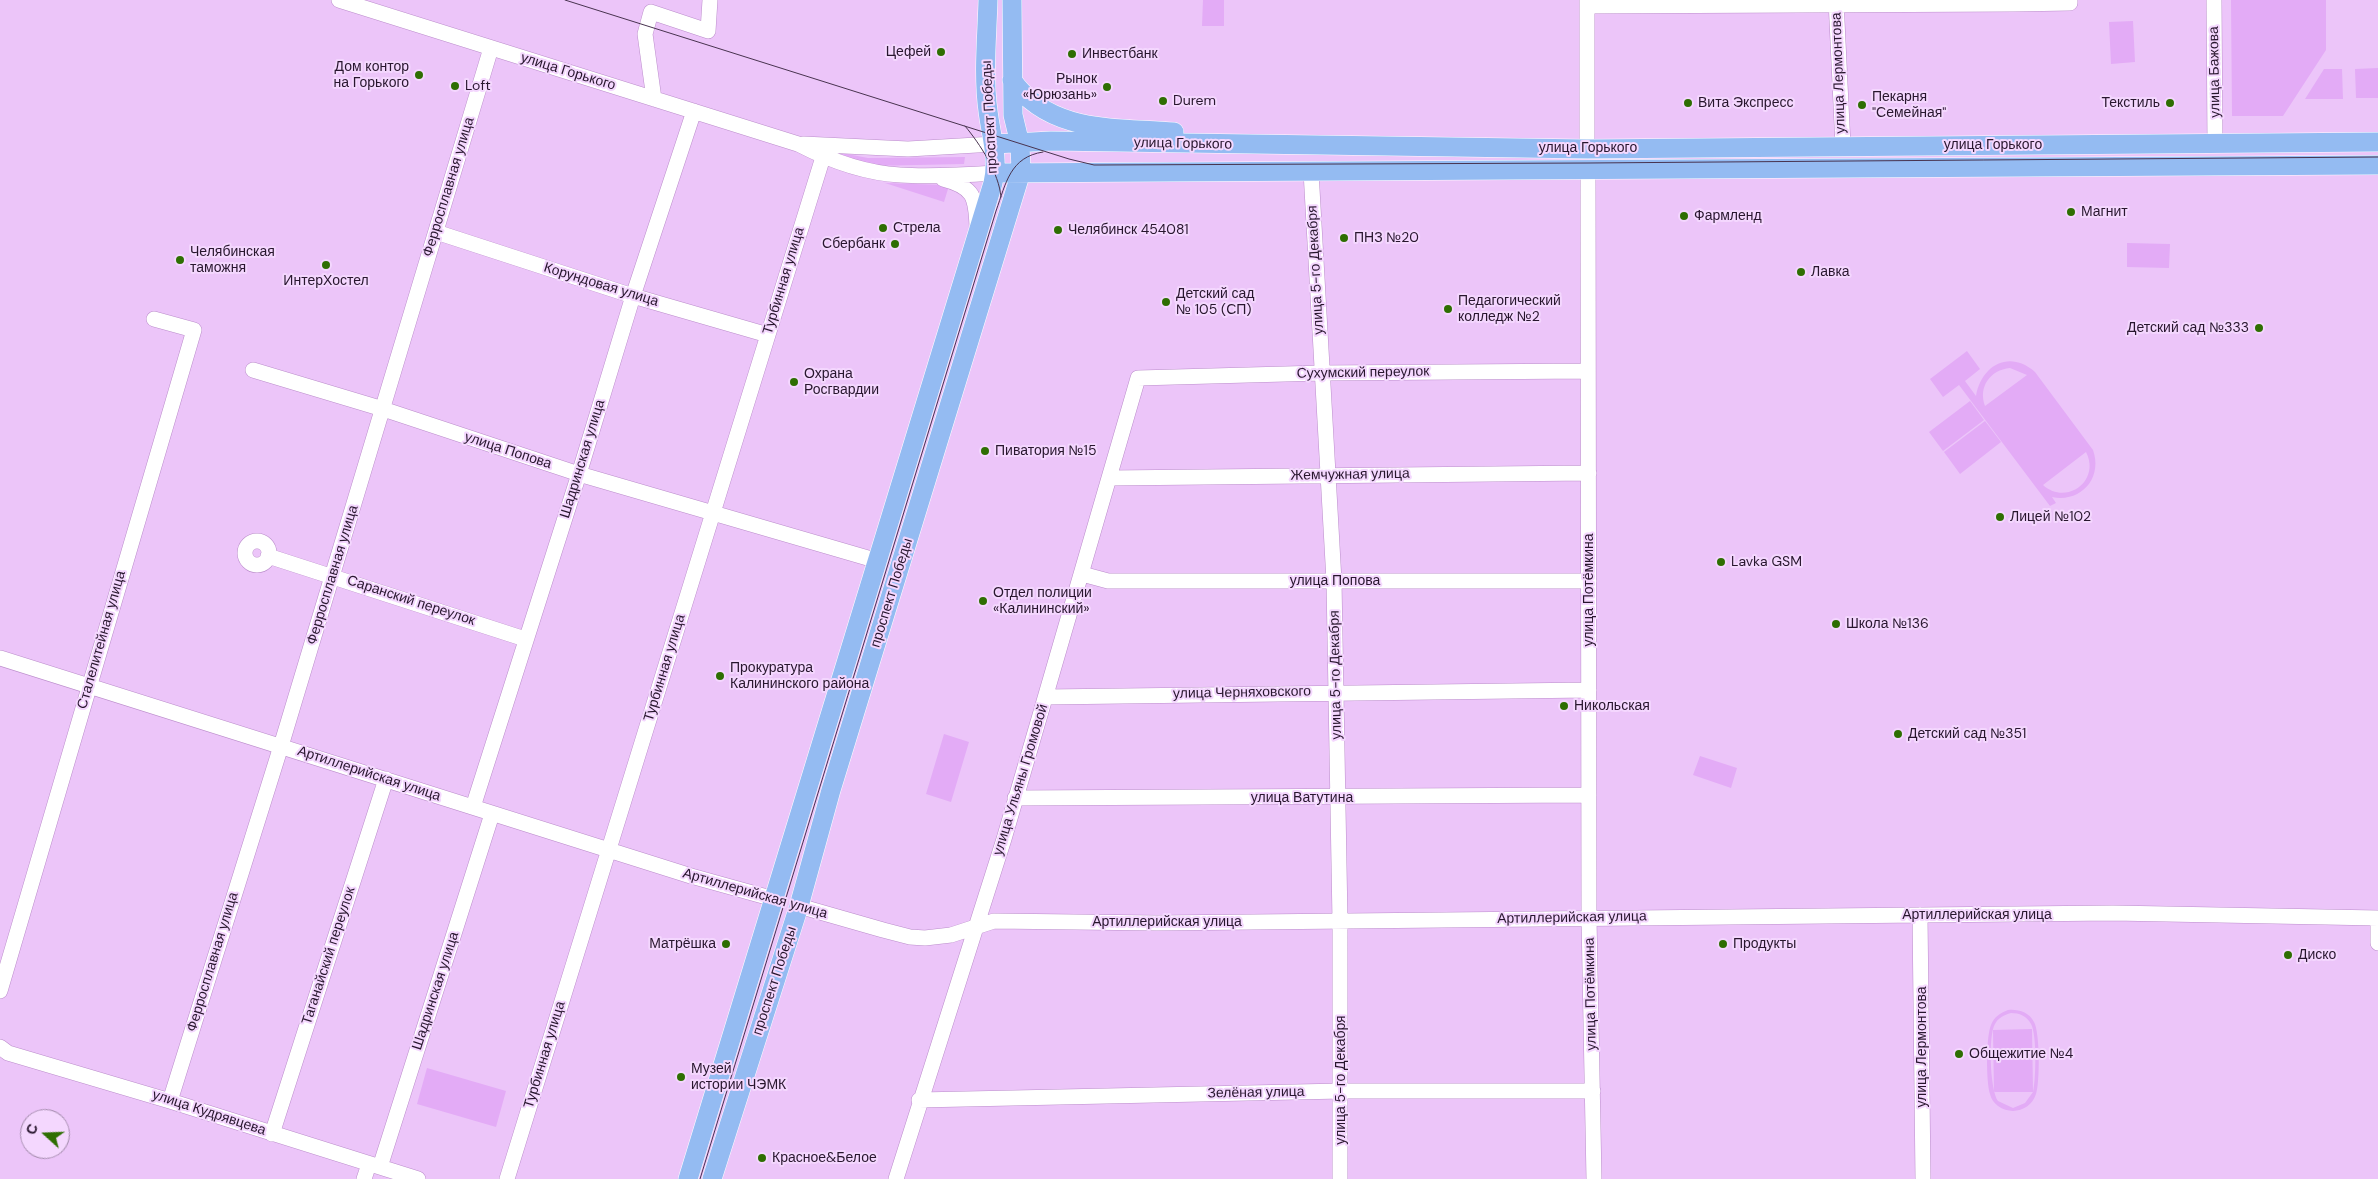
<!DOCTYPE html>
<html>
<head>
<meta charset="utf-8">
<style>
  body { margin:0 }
  #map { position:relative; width:2378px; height:1179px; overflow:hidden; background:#ecc5f9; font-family:"DM Sans",sans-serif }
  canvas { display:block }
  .north { position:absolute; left:20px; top:1109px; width:50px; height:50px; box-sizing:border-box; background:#f4d7fe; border:1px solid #a28aab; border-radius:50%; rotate:290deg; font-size:14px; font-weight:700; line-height:20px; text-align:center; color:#28162e }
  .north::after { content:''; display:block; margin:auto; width:18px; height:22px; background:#2e6e02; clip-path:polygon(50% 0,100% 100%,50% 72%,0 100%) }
</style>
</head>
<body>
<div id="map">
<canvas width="2378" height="1179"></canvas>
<div class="north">С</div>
</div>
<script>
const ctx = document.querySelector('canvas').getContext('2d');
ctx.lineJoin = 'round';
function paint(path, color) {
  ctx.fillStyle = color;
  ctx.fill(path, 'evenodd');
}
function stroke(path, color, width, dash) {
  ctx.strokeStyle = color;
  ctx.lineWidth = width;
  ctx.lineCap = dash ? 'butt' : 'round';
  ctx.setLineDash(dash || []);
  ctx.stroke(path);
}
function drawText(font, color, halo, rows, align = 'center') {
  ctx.font = font + ' "DM Sans",sans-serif';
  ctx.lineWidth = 4;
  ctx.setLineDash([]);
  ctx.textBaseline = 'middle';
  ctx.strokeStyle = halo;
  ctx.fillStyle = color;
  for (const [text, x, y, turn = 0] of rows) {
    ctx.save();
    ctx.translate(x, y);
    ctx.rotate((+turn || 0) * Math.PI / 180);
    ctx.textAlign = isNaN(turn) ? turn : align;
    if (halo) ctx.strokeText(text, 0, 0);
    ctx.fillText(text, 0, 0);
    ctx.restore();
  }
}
paint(new Path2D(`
  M1203 0H1224V26H1202Z
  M2231 0H2326V50L2283 116H2232Z
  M2133 21 2135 62 2111 64 2109 22Z
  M2378 68V98H2356L2355 69Z
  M2324 69H2342L2343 99H2305Z
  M815 148 868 158 965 157 964 164 869 166Z
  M885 183 947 185 948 189 944 202Z
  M2127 243 2170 244 2169 268 2127 267Z
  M1967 351 1980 369 1965 381 1976 396C1981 366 2009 349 2035 372L2093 450C2103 478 2081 503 2052 497L2056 503 2050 506 1959 385 1943 397 1930 379ZM2010 368 2027 375 1985 406C1978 387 1990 370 2010 368ZM2086 452C2101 481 2066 506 2043 485Z
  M1970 401 1984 420 1943 451 1929 432Z
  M1985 421 2001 442 1960 474 1944 452Z
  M944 734 969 742 951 802 926 794Z
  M1700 756 1737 768 1731 788 1693 775Z
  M2008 1010C2018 1009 2029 1012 2034 1022 2040 1032 2040 1083 2036 1094 2031 1110 2012 1116 1998 1106 1994 1103 1991 1099 1990 1094 1986 1082 1986 1036 1991 1025 1994 1017 2000 1013 2008 1010ZM2011 1013C2019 1013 2027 1016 2031 1024 2037 1034 2036 1080 2033 1092L2032 1029 1993 1030 1994 1092H2033L2025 1103 2013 1108 1998 1101C1990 1090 1988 1035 1995 1024 1998 1018 2004 1015 2011 1013Z
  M427 1068 506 1091 496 1127 417 1104Z`), '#e3abf6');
const minor = new Path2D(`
  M339 0 798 144C829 160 864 173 900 175 931 177 964 175 995 173
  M1587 0V149
  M1836 0 1843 146
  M2214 0 2215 144
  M1587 6 2015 4 2070 3V0
  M654 99 645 34 651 12 708 31 710 0
  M803 144 908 149 994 144
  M1311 171 1334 581 1340 921V1179
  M1588 171 1589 918 1594 1179
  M943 179C974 187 976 197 977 227
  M436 232 633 296 768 335
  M253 370 383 409 579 474 878 561
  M1110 478 1589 473
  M245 553a12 12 0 1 1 24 0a12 12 0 1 1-24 0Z
  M268 556 525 639
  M1082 574 1108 581H1589
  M0 658 691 876 774 899
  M1046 697 1589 690
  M1015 798 1589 795
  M473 807 579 474 633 296 694 111
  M799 906 883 930 910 937 925 938 951 935 994 921 1157 923 2113 913 2378 918
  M1920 915 1923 1179
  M2378 918V943
  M0 991 194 330 154 319
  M0 1047 8 1053 170 1101 418 1179
  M919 1100 1342 1091H1593
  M170 1101 281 746 491 48
  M272 1134 386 779
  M380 1167 492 814
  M364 1179 369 1164
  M507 1179 823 157
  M896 1179 1004 839 1138 378 1322 373 1588 371`);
const major = new Path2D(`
  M1012 80C1050 134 1115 127 1174 132
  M994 144 1051 141 1587 149 2378 142
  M995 173 2378 165
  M688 1179 993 183C999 159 991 136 988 111 983 75 987 37 988 0
  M712 1179 799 906 831 790 1021 172 1020 144 1013 115 1012 0`);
stroke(minor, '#bb8dcb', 16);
stroke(major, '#fff', 20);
stroke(minor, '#fff', 15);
stroke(major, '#94bbf2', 19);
stroke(new Path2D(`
  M565 0 1069 159 1094 165 1588 163 2378 157
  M965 126C980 144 999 173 1001 197
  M700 1179 996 211C1006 183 1010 157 1043 152`), '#48334f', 1);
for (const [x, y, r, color] of [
  [941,52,5,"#2e6e02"],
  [1072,54,5,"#2e6e02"],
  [419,75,5,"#2e6e02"],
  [455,86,5,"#2e6e02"],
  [1107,87,5,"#2e6e02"],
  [1163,101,5,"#2e6e02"],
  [1688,103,5,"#2e6e02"],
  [2170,103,5,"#2e6e02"],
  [1862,105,5,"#2e6e02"],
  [2071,212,5,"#2e6e02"],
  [1684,216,5,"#2e6e02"],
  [883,228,5,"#2e6e02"],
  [1058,230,5,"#2e6e02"],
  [1344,238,5,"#2e6e02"],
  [895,244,5,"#2e6e02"],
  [180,260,5,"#2e6e02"],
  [326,265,5,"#2e6e02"],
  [1801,272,5,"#2e6e02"],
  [1166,302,5,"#2e6e02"],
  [1448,309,5,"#2e6e02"],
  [2259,328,5,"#2e6e02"],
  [794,382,5,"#2e6e02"],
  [985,451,5,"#2e6e02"],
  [2000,517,5,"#2e6e02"],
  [1721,562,5,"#2e6e02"],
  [983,601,5,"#2e6e02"],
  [1836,624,5,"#2e6e02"],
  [720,676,5,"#2e6e02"],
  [1564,706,5,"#2e6e02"],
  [1898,734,5,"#2e6e02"],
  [726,944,5,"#2e6e02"],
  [1723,944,5,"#2e6e02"],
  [2288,955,5,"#2e6e02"],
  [1959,1054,5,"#2e6e02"],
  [681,1077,5,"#2e6e02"],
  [762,1158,5,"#2e6e02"]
]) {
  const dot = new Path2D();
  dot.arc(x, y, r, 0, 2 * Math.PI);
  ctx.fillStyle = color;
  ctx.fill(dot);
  stroke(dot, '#f4d7fe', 2);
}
drawText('14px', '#28162e', '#f4d7fe', [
  ["Цефей",931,52,"right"],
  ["Инвестбанк",1082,54],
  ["Дом контор",409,67,"right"],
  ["на Горького",409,83,"right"],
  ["Рынок",1097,79,"right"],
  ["«Юрюзань»",1097,95,"right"],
  ["Loft",465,86],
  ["Пекарня",1872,97],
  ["\"Семейная\"",1872,113],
  ["Durem",1173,101],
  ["Вита Экспресс",1698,103],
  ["Текстиль",2160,103,"right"],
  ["Магнит",2081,212],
  ["Фармленд",1694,216],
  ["Стрела",893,228],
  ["Челябинск 454081",1068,230],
  ["ПНЗ №20",1354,238],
  ["Сбербанк",885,244,"right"],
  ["Челябинская",190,252],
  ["таможня",190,268],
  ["Лавка",1811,272],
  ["ИнтерХостел",326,281,"center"],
  ["Детский сад",1176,294],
  ["№ 105 (СП)",1176,310],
  ["Педагогический",1458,301],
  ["колледж №2",1458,317],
  ["Детский сад №333",2249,328,"right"],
  ["Охрана",804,374],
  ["Росгвардии",804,390],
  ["Пиватория №15",995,451],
  ["Лицей №102",2010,517],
  ["Lavka GSM",1731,562],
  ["Отдел полиции",993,593],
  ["«Калининский»",993,609],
  ["Школа №136",1846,624],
  ["Прокуратура",730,668],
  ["Калининского района",730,684],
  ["Никольская",1574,706],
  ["Детский сад №351",1908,734],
  ["Матрёшка",716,944,"right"],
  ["Продукты",1733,944],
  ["Диско",2298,955],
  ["Общежитие №4",1969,1054],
  ["Музей",691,1069],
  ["истории ЧЭМК",691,1085],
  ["Красное&Белое",772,1158]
], 'left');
drawText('14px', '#28162e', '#f4d7fe', [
  ["улица Горького",568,72,17],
  ["улица Бажова",2215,72,-91],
  ["улица Лермонтова",1839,73,-92],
  ["проспект Победы",990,117,-93],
  ["улица Горького",1183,144,1],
  ["улица Горького",1993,145],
  ["улица Горького",1588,148],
  ["Ферросплавная улица",449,187,-73],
  ["улица 5-го Декабря",1316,270,-93],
  ["Турбинная улица",784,281,-73],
  ["Корундовая улица",601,285,17],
  ["Сухумский переулок",1363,373,-1],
  ["улица Попова",508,451,18],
  ["Шадринская улица",583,459,-73],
  ["Жемчужная улица",1350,475,-1],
  ["Ферросплавная улица",333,575,-73],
  ["улица Попова",1335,581],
  ["улица Потёмкина",1589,590,-90],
  ["проспект Победы",892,593,-73],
  ["Саранский переулок",411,601,18],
  ["Сталелитейная улица",102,640,-74],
  ["Турбинная улица",665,668,-73],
  ["улица 5-го Декабря",1336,675,-91],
  ["улица Черняховского",1242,693,-1],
  ["Артиллерийская улица",369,774,18],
  ["улица Ульяны Громовой",1021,780,-73],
  ["улица Ватутина",1302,798],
  ["Артиллерийская улица",755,894,16],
  ["Артиллерийская улица",1977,915],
  ["Артиллерийская улица",1572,918,-1],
  ["Артиллерийская улица",1167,922],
  ["Таганайский переулок",329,956,-72],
  ["Ферросплавная улица",213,962,-73],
  ["проспект Победы",775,981,-72],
  ["Шадринская улица",436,991,-72],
  ["улица Потёмкина",1591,994,-91],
  ["улица Лермонтова",1922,1047,-90],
  ["Турбинная улица",545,1055,-73],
  ["улица 5-го Декабря",1341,1080,-90],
  ["Зелёная улица",1256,1093,-1],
  ["улица Кудрявцева",209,1113,18]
]);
</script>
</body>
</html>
